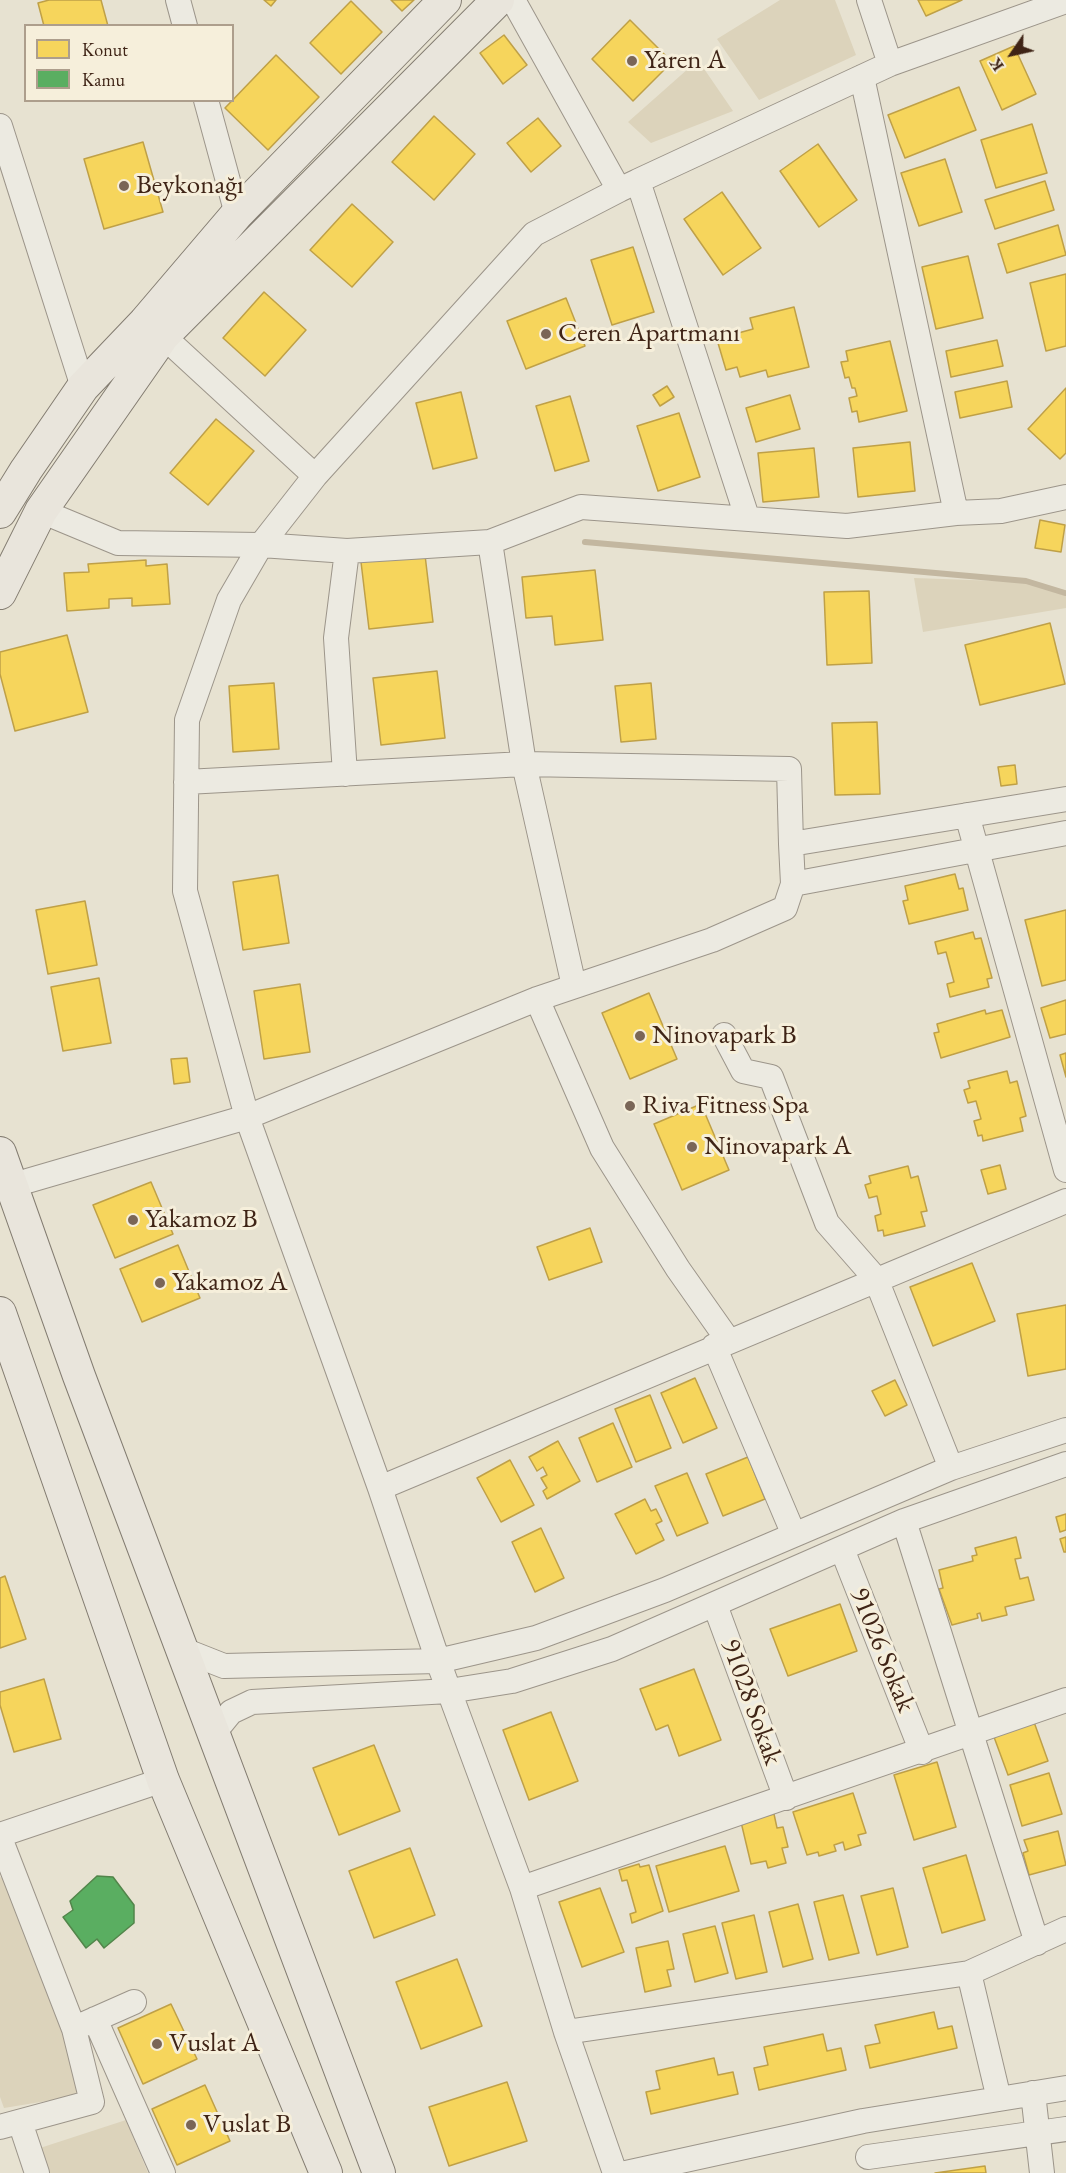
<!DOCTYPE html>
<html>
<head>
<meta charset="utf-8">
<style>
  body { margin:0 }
  #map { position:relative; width:1066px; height:2173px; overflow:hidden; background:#e7e2d1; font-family:"EB Garamond",serif }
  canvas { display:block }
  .legend { position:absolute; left:24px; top:24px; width:210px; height:78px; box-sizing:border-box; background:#f6efdb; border:2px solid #ad9e8c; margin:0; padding:8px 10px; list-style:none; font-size:18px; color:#3f2416 }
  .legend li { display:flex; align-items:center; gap:12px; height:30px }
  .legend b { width:30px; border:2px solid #ad9e8c }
  .north { position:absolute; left:982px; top:24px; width:60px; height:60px; -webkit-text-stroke:4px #f6efdb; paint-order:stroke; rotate:236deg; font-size:16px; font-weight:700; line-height:24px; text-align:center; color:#3f2416 }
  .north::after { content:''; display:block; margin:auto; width:21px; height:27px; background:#3f2416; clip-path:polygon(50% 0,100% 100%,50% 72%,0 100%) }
</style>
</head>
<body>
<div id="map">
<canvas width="1066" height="2173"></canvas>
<ul class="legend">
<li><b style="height:16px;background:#f6d55c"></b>Konut</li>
<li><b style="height:16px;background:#5aae61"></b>Kamu</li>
</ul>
<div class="north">K</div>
</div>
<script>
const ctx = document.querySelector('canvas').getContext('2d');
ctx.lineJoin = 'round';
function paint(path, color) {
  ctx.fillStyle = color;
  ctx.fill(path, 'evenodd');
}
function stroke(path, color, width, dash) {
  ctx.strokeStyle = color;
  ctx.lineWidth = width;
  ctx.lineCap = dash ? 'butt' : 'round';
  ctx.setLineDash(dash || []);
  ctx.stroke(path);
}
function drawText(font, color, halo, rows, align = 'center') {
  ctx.font = font + ' "EB Garamond",serif';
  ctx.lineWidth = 6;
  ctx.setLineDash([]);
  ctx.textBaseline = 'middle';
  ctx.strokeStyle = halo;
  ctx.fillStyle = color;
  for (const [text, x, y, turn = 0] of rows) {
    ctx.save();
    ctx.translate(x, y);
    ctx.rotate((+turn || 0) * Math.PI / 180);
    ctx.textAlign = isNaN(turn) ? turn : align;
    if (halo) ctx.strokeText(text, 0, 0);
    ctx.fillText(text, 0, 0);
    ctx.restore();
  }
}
paint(new Path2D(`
  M780 0H835L856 55 759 100 717 39Z
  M698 60 733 111 651 143 628 122Z
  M914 578 1027 582 1066 596V608L923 632Z
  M0 1877 9 1881 60 2016 83 2095 4 2108 0 2097Z
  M126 2120 148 2173H45L37 2149Z`), '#dcd3bb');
const homes = new Path2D(`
  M49 0H101L108 26H44L38 3Z
  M264 0H276L271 6Z
  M391 0H414L402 11Z
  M918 0H962L926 16Z
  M351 1 382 32 341 74 310 43Z
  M630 20 672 62 633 101 592 59Z
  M504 35 527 65 503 84 480 53Z
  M1014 46 1036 94 1002 110 980 61Z
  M276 55 319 97 268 150 225 108Z
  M959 87 976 130 905 158 888 115Z
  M434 116 475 154 434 200 392 162Z
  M538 118 561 146 531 172 507 143Z
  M1032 124 1047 173 996 188 981 140Z
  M143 142 163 212 104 229 84 159Z
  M818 144 857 200 819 227 780 171Z
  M945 159 962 212 919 226 901 173Z
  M1045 181 1054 210 995 229 985 200Z
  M722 192 761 248 723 275 684 219Z
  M352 204 393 242 352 287 310 250Z
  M1058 225 1066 255 1007 273 998 244Z
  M633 247 654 312 612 325 591 260Z
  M968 256 983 318 936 329 922 267Z
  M1066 274V346L1046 351 1030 283Z
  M264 292 306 330 265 376 223 338Z
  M566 298 585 346 526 369 507 321Z
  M794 307 809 367 768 377 766 370 740 377 737 367 726 370 718 343 732 339 731 335 753 329 750 318Z
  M997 340 1003 366 951 377 946 351Z
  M890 341 907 411 859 422 857 411 852 412 849 398 857 396 855 388H852L849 377 845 378 841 362 848 361 846 351Z
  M1007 381 1012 407 960 418 955 392Z
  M667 386 674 397 660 406 653 395Z
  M1066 388V453L1060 459 1028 429Z
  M461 392 477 458 433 469 416 403Z
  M790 395 800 429 756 442 746 408Z
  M570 396 589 461 555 471 536 406Z
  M679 413 700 477 658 491 637 426Z
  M216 419 254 451 208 505 170 473Z
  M910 442 915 491 858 497 853 448Z
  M814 448 819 497 763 502 758 453Z
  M1040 520 1065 525 1061 552 1035 548Z
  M425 555 433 622 369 629 361 562Z
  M146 560V566L167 564 170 604 132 606V598L109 599V608L67 611 64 573 89 572 88 564Z
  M595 570 603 640 555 645 552 616 526 618 522 577Z
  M869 591 872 663 827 665 824 592Z
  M1050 623 1065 684 980 705 965 645Z
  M67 635 88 712 15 731 0 674V652Z
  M437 671 445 738 381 745 373 678Z
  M274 683 279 749 233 752 229 686Z
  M651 683 656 739 621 742 615 686Z
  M877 722 880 794 835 795 832 723Z
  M1015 765 1017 784 1001 786 998 767Z
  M955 874 959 889 963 888 968 910 909 924 903 901 908 900 905 886Z
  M278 875 289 943 243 950 233 882Z
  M85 901 97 965 48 974 36 910Z
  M1066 910V980L1042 986 1025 920Z
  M973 932 975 939 981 938 992 978 987 979 989 987 950 997 947 984 954 982 946 952 938 954 935 942Z
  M99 978 111 1043 63 1051 51 987Z
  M300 984 310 1052 264 1059 254 991Z
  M649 993 677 1059 630 1079 602 1013Z
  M1066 1000V1034L1050 1038 1041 1008Z
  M985 1010 986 1014 1002 1010 1010 1037 941 1058 934 1033 939 1032 937 1024Z
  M1066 1053V1077L1060 1055Z
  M187 1058 190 1082 174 1084 171 1059Z
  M1007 1071 1010 1083 1017 1081 1026 1116 1020 1118 1023 1131 983 1141 982 1135 978 1136 974 1121 981 1119 976 1101 968 1103 964 1090 970 1088 968 1081Z
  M701 1104 729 1170 682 1190 654 1124Z
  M1000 1165 1006 1189 988 1194 981 1170Z
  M908 1166 911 1178 918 1176 927 1211 921 1212 925 1226 884 1236 883 1230 878 1231 875 1216 881 1214 877 1196 869 1198 865 1185 871 1183 869 1176Z
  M151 1182 173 1234 115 1258 93 1205Z
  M590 1228 602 1262 549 1280 537 1247Z
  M178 1245 200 1298 142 1322 120 1269Z
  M972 1263 995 1321 933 1346 910 1287Z
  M1066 1305V1369L1028 1376 1017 1314Z
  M695 1378 717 1428 683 1443 661 1393Z
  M895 1380 907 1405 885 1416 872 1391Z
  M650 1395 671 1448 636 1462 615 1409Z
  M613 1423 632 1467 597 1482 579 1438Z
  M558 1441 580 1481 547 1499 543 1491 547 1488 541 1478 547 1475 543 1467 537 1471 529 1457Z
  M748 1457 765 1499 723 1516 706 1474Z
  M510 1460 534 1505 501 1522 477 1478Z
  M687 1473 708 1523 677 1536 655 1486Z
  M645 1499 651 1511 656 1509 662 1521 656 1524 664 1540 636 1554 615 1514Z
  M1066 1514V1530L1060 1532 1056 1517Z
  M541 1528 564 1578 535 1592 512 1542Z
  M1016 1537 1021 1558 1015 1559 1020 1579 1028 1577 1034 1600 1005 1607 1007 1615 982 1621 980 1613 977 1614 978 1618 952 1625 939 1589 943 1588 939 1570 973 1561 972 1556 977 1555 975 1548Z
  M1066 1537V1552H1064L1060 1539Z
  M5 1576 26 1639 0 1648V1578Z
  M840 1604 857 1651 788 1676 770 1629Z
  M694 1669 721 1740 679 1756 668 1725 656 1730 640 1689Z
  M44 1679 61 1739 14 1752 0 1705V1692Z
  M551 1712 578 1781 529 1800 503 1730Z
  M1034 1722 1048 1761 1008 1775 994 1737Z
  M374 1745 400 1811 339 1835 313 1768Z
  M937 1762 956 1827 914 1840 894 1775Z
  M1049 1773 1062 1814 1022 1826 1010 1785Z
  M853 1793 866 1833 858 1835 861 1845 845 1850 843 1842 834 1845 836 1851 819 1856 818 1852 807 1855 793 1812Z
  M774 1814 777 1828 783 1827 788 1847 782 1848 786 1863 768 1868 766 1861 751 1864 741 1822Z
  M1058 1831 1066 1865 1029 1875 1023 1853 1028 1851 1024 1840Z
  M725 1846 739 1891 669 1912 656 1866Z
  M410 1848 435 1915 374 1938 349 1871Z
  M966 1855 985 1920 942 1933 923 1868Z
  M639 1864 640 1867 649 1865 663 1911 632 1923 630 1914 636 1912 627 1880 622 1881 619 1870Z
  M600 1888 624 1952 582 1967 559 1902Z
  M893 1888 908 1947 877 1955 861 1896Z
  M843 1895 859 1953 829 1960 814 1902Z
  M798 1904 813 1959 783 1967 769 1912Z
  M754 1915 767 1972 736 1979 722 1923Z
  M715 1926 728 1973 695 1982 683 1934Z
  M668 1941 674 1969 667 1970 671 1986 645 1992 636 1948Z
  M457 1959 482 2026 421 2049 396 1982Z
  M171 2004 197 2059 143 2084 118 2028Z
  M934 2012 938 2029 952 2026 957 2048 870 2068 865 2046 880 2043 875 2025Z
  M823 2034 827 2051 841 2048 846 2070 759 2090 754 2068 768 2065 764 2047Z
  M714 2058 718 2075 733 2072 738 2094 651 2114 646 2092 660 2089 656 2071Z
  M507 2082 527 2141 449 2166 429 2107Z
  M205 2085 230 2141 177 2165 152 2109Z
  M985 2166 986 2173H935Z`);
paint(homes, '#f6d55c');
stroke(homes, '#bfa047', 1.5);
const public = new Path2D(`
  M97 1876 113 1877 134 1905V1923L104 1948 97 1939 86 1948 63 1917 73 1910 70 1901Z`);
paint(public, '#5aae61');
stroke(public, '#52854a', 1.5);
stroke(new Path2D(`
  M585 542 1026 581 1065 593`), '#c3b7a0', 6);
const minor = new Path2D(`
  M178 0 185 26
  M513 0 619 190 638 181 747 517
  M869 0 890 64
  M862 77 956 513
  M206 100 237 214
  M0 126 83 387
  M638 181 890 64 1066 1
  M163 336 315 476 534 234 619 190
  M315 476 261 545 229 600 187 720 185 891 247 1117 380 1488 438 1661 522 1888 566 2032 615 2173
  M41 511 118 543 261 545 347 551 490 542 581 507 847 526 956 513 1001 511 1066 497
  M345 774 336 638 347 551
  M186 782 524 764 490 542
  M967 815 1066 1170
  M793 884 1066 833
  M574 986 524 764 789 769 791 844
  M537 999 602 1148 678 1269 728 1340
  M724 1035 743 1071 771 1077 827 1223 876 1279 951 1468
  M10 1186 247 1117 537 999 712 940 785 908 793 884 791 844 1066 799
  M714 1346 794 1535
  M380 1488 1066 1201
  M904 1521 1037 1943
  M842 1549 922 1752
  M715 1605 786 1798
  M181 1649 224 1666 438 1661 536 1638 665 1590 951 1468 1066 1430
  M213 1734 231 1712 252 1702 449 1691 512 1681 612 1649 904 1521 1066 1464
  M0 1835 163 1780
  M0 1838 74 2029 92 2102 0 2127
  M522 1888 1066 1700
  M95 2019 163 2173
  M82 2025 134 2002
  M566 2032 969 1973 1066 1929
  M1033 2093 1042 2173
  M999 2099 1066 2088
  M20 2122 37 2173
  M868 2157 1066 2129
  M626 2173 863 2121 999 2099 969 1973`);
const major = new Path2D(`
  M0 512 26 470 83 387 145 322 237 214 445 0
  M0 593 41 511 163 336 498 0
  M0 1153 79 1376 379 2173
  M0 1313 163 1780 326 2173`);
stroke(minor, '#9c958a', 26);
stroke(major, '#837c71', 34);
stroke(minor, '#eceae1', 24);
stroke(major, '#e9e5dc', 32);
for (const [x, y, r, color] of [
  [632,61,6,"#7a6657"],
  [124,186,6,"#7a6657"],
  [546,334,6,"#7a6657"],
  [640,1036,6,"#7a6657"],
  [630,1106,6,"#7a6657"],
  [692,1147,6,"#7a6657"],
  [133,1220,6,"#7a6657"],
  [160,1283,6,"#7a6657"],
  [157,2044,6,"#7a6657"],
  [191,2125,6,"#7a6657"]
]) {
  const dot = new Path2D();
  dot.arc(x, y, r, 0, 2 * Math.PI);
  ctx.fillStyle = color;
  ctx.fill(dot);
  stroke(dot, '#f6efdb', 2);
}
drawText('27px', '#3f2416', '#f6efdb', [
  ["Yaren A",644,61],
  ["Beykonağı",136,186],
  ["Ceren Apartmanı",558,334],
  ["Ninovapark B",652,1036],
  ["Riva Fitness Spa",642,1106],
  ["Ninovapark A",704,1147],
  ["Yakamoz B",145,1220],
  ["Yakamoz A",172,1283],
  ["Vuslat A",169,2044],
  ["Vuslat B",203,2125]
], 'left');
drawText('27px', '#3f2416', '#f6efdb', [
  ["91026 Sokak",882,1650,68],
  ["91028 Sokak",751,1702,70]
]);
</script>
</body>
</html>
